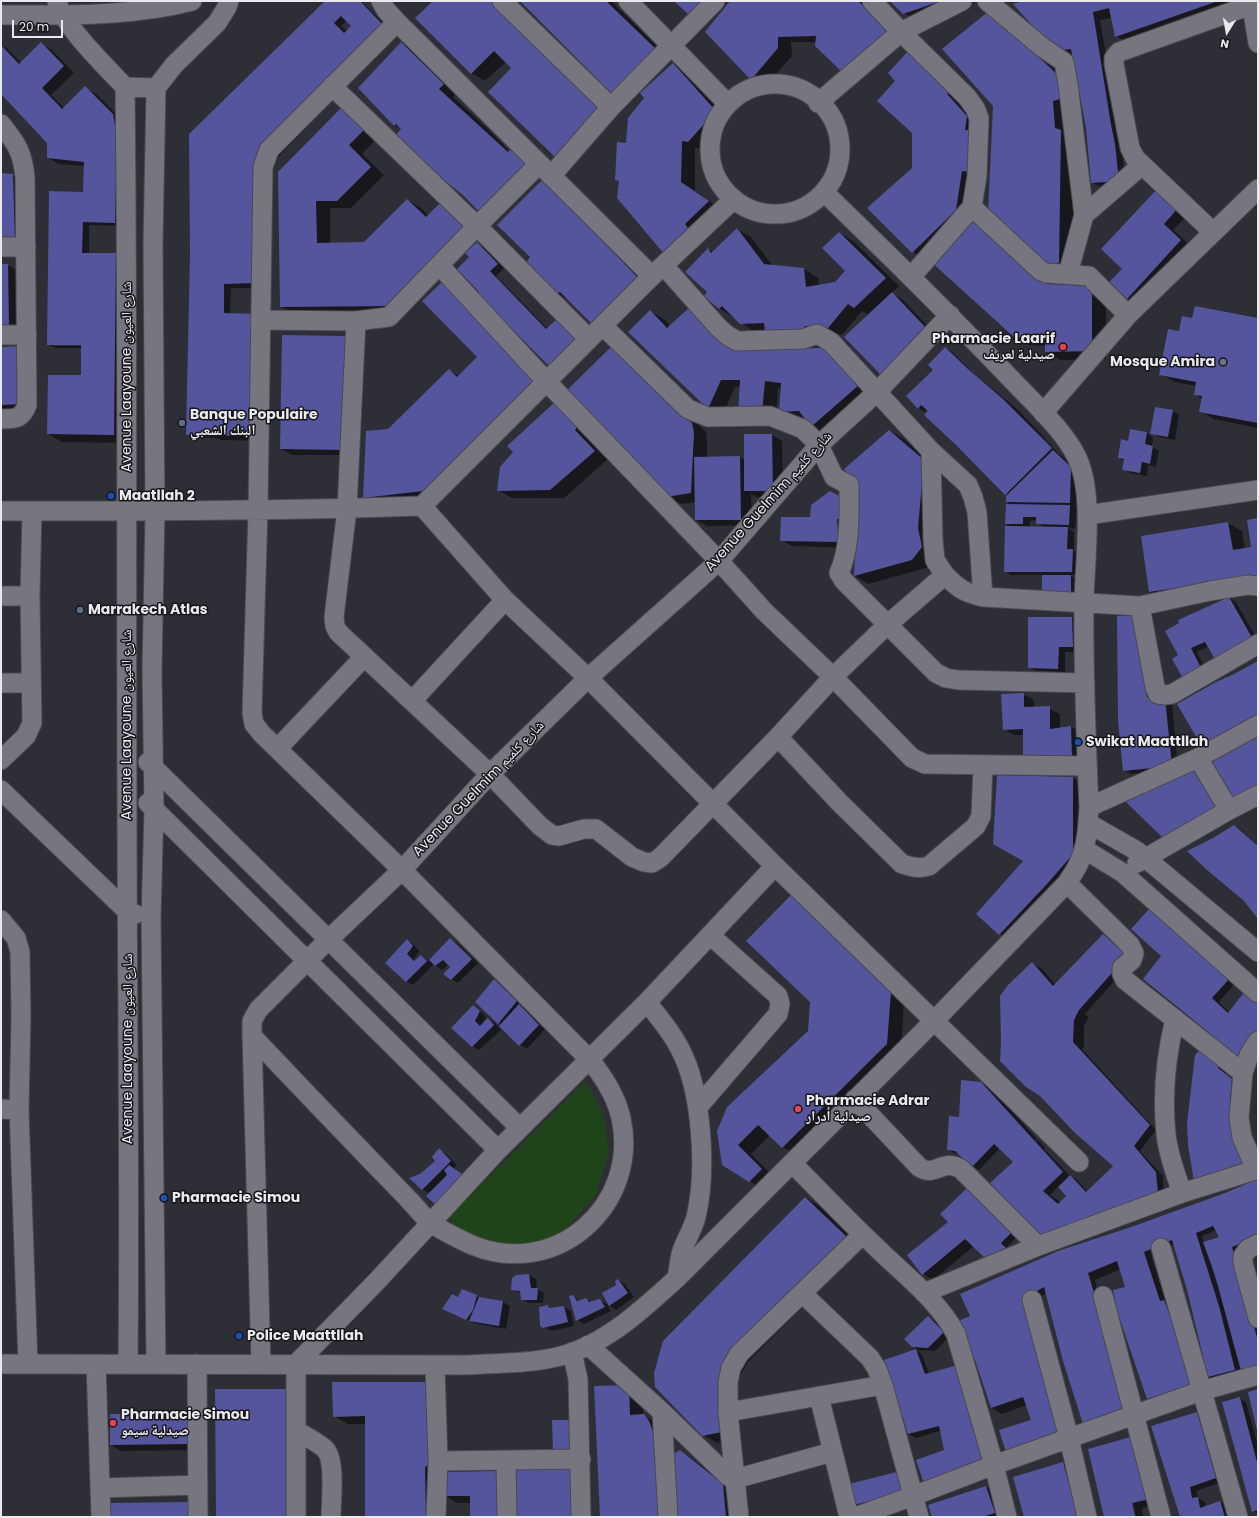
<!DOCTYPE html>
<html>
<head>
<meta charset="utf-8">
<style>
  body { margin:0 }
  #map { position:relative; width:1259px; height:1518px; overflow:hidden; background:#2e2e36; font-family:Poppins,sans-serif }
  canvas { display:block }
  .frame { position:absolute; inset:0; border:2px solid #e9e9ee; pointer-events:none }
  .north { position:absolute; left:1207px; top:12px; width:40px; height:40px; -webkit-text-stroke:3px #17161a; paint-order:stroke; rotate:191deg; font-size:11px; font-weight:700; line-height:16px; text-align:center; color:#e9e9ee }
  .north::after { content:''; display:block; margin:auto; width:14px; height:18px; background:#e9e9ee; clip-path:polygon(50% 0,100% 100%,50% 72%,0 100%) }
  .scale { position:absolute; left:12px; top:20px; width:51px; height:18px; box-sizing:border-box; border:2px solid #e9e9ee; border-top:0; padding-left:5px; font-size:12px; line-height:14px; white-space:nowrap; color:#e9e9ee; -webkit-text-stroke:3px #17161a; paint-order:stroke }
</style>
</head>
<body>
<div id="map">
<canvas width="1259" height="1518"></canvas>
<div class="frame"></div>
<div class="north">N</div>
<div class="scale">20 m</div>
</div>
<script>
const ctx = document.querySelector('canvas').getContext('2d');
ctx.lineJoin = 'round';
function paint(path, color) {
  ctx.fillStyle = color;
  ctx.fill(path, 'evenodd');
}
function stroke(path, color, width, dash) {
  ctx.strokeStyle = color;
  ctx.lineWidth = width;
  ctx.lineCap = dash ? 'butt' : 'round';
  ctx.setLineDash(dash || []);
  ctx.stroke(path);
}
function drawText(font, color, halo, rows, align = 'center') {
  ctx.font = font + ' Poppins,"Noto Naskh Arabic",sans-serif';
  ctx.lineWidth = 3;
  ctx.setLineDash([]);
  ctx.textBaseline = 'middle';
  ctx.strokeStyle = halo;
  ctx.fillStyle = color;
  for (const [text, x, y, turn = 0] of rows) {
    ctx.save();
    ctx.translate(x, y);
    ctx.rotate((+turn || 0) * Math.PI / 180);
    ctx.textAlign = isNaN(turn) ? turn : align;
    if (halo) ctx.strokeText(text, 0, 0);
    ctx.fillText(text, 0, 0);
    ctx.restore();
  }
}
paint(new Path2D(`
  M586 1081 603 1114 609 1152 596 1195 562 1233 527 1251 488 1248 452 1224 449 1217Z`), '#1f4419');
paint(new Path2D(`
  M327 1H361L390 30 373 58 268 168 264 288H231L230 315 265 441 221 440 216 438H194L187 434 190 283ZM347 20 353 26 347 31 341 26Z
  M434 1H497L513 68 506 62 485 81 471 73Z
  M521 1H611L671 60 628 103Z
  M732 1H861L903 38 857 79 816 42H791L792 56 765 87 751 79Z
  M891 1H979L918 21 904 13Z
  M1026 1H1255L1130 44 1116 36 1112 18 1100 20 1122 149 1125 184 1099 186 1092 182 1087 128 1073 58 1070 59Z
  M1003 21 1072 84 1075 139 1073 271 1043 263Z
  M401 43 415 52 457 93 453 97 488 129 510 152 536 172 402 129 394 125Z
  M41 44 52 50 74 73 51 95 64 108 85 88 96 94 123 121 124 143 122 226 89 225V254H116L130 262 128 443 62 442 48 434 82 376V348H55L48 344 84 193 85 166 59 164 48 158V142L1 93V45L8 49 21 63ZM54 344H82V346H54Z
  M910 50 981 125 975 179 986 225 1053 285 1092 287 1106 295V359L1060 360 1046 352V346L1029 345 1014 336 931 261 927 260 913 252V132L897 81Z
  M674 64 688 72 729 119 703 149 695 148V191L722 210 679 262 620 182 616 180 626 144Z
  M343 107 379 136 362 154 384 175 351 208H330V244L364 243 407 200 421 208 429 216 481 236 475 242 483 247 504 268 496 276 548 329 563 374 480 292 470 257 465 252 405 314 295 315 281 307Z
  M1 174 12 175 26 183 29 248 1 247Z
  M557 189 654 289 609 334 571 302 557 293 531 257Z
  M1158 189 1189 214 1173 230 1191 246 1138 304 1127 298Z
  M737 229 751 237 773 266 804 269 818 278 819 286 836 283 846 271 839 233 853 241 899 286 892 293 902 299 937 336 891 379 881 373 846 337 869 315 862 311 842 335 819 333 755 332 719 308 709 292 708 249 714 252Z
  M1 265H8L22 273 23 337H1Z
  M650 311 664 319 671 327 740 351 823 349 838 357 874 392 826 434 812 426 806 418 794 419 780 411 781 389 778 388 776 420 740 387H735L722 416 709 409Z
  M1193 319H1258V428L1214 419 1200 411 1202 399 1195 394 1196 386 1175 382 1161 374 1180 332Z
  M283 336 355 455H292L281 449Z
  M1 348 34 355 35 412 1 413Z
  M946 348 952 352 975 375 1014 406 1045 438V439L1058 453H1057L1063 457 1081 474 1080 509H1077L1075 529 1068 528 1074 532V551L1079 554V575H1070L1078 580 1077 597 1043 575H1011L1005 571 1012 527 1006 524 1012 505 1007 502 1009 495 929 411 927 409 925 412 918 408 935 370ZM1037 520V523L1044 527H1030V521Z
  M627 355 706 432 707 441V458L740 457 745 460 772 435 782 441 783 496 756 497 751 494 752 525 707 526 696 520V502L681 504 666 496Z
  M449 370 459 376 553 390 452 487 434 497 374 504 364 498 388 430Z
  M555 403 608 459 564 498H512L498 490Z
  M1173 411 1179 415 1175 440 1158 437 1152 433Z
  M890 431 904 439 938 469 935 555 926 568 868 584 855 576Z
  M1147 433 1153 437 1152 446 1159 451 1156 467 1148 465 1147 476 1130 473 1123 469 1125 461 1119 458 1129 442Z
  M854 505 849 548 792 546 781 540 811 518Z
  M1258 519V586L1164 600 1150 592 1142 537 1228 523 1242 531 1245 549 1252 548Z
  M1229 598 1236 602 1258 641 1209 646 1197 652 1208 674 1179 656Z
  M1136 616 1153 699 1172 702 1178 769 1131 774 1124 770Z
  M1072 618 1082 624 1083 652H1065V672L1036 671 1029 667Z
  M1023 694 1034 700V708H1049L1060 714V728L1071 727 1078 731V761L1024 735H1014L1004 729Z
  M1073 778 1083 784 1079 858 1007 938 1000 934 977 914 1024 861Z
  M1234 826 1241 830 1258 846V917L1213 839Z
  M791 897 805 905 904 1001 901 1052 797 1156 783 1147 770 1135 751 1154 775 1178 764 1190 723 1165 809 1031 811 1002Z
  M1103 936 1110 940 1133 960 1085 1014 1089 1017 1084 1026V1048L1082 1049 1156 1130 1140 1151 1163 1176 1164 1198 1052 1240 1015 1161 1038 1140 1045 1148 1044 1149 1070 1176 1077 1180 1087 1191 1114 1165 1032 963 1042 969 1056 985ZM1059 1186 1068 1196 1061 1203 1050 1195Z
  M450 939 457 943 478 963 458 983 451 979 452 967 449 964 442 970 434 964 413 985 406 981 407 941 413 944 419 951 414 959 416 961 421 956 429 961Z
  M1163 956 1237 981 1219 1002 1229 1012 1258 1001V1043L1245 1060 1238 1056Z
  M494 981 501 984 545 1029 527 1049 520 1045 502 1025 476 1002Z
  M473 1006 486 1016 481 1026 489 1019 495 1023 501 1030 479 1050 472 1046Z
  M1196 1055 1225 1068V1073L1238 1083 1252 1170Z
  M981 1083 988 1087 1011 1110 1037 1139 1014 1160 1000 1148 979 1170 972 1166 959 1154 954 1153 948 1149 959 1118Z
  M439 1150 446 1154 457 1165 454 1168 474 1183 430 1194 423 1190 411 1178 421 1175 436 1161Z
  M1258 1180V1243L1238 1250 1258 1324V1372L1249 1374 1240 1369 1242 1374 1216 1380 1209 1377 1188 1290 1174 1245 1151 1255 1166 1302 1170 1305 1197 1388 1154 1402 1147 1399 1126 1287 1121 1269 1095 1280 1107 1327 1047 1293 1029 1303 1032 1421 1027 1405 1002 1414 991 1408 972 1316 1110 1235 1226 1194ZM1216 1230 1220 1237 1204 1243 1202 1236ZM1212 1268H1214L1218 1282H1216Z
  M967 1189 1018 1236 1007 1247 1013 1253 974 1246 933 1280 923 1274Z
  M806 1198 820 1206 862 1247 748 1362 736 1383 735 1439 717 1443 703 1435Z
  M529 1275 536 1279 537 1289 544 1293 543 1303H529L522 1299 521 1293 512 1289Z
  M618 1280 625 1284 634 1297 616 1310 607 1304 611 1311 584 1324 577 1320 573 1296 580 1301 586 1299 592 1302 600 1300 609 1306 617 1285Z
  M463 1290 481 1299 503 1302 510 1306 506 1329 477 1324 450 1313Z
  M548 1306 552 1309 564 1307 571 1311 574 1326 551 1331 544 1327Z
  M928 1317 935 1321 950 1336 935 1351 916 1350 922 1354 929 1374 988 1445 931 1484 924 1480 947 1451 940 1431 916 1438 909 1434 885 1361 918 1350 912 1346Z
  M431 1383 445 1391 446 1471 439 1517H366V1424H348L334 1416Z
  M595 1387 643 1394V1415L658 1423 669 1458 680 1451 694 1460 736 1493 739 1517H601Z
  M1240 1398 1246 1402 1258 1446V1514L1253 1511Z
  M1197 1413 1204 1417 1222 1482 1196 1491 1198 1498 1205 1502 1206 1507 1220 1502 1227 1506 1230 1517H1180L1152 1427Z
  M200 1420V1450L121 1451 111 1445Z
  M1063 1463 1073 1469 1083 1517H1025Z
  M498 1472 471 1517V1503H458L444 1495Z
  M896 1473 903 1477 908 1496 862 1508 855 1504Z
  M1095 1474 1160 1504 1142 1508 1143 1517H1136L1132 1498H1130L1134 1517H1105Z
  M986 1487 996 1493 1004 1517H933Z`), '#0007');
paint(new Path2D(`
  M325 1H360L384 26 359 49 254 161V283L224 284V313L256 314 255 436 186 435 190 253 189 134ZM341 16 351 26 344 33 334 23Z
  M433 1H492L601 109 555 157 488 92 511 68 494 51 471 74 415 18Z
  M520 1H606L658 51 613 95Z
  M674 1H707L691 17Z
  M730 1H858L889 29 842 72 815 46 816 36 778 37V48L751 80 705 32Z
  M890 1H941L903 14Z
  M1023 1H1218L1115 37 1109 8 1093 12 1111 125 1115 144 1119 181 1091 183 1086 128 1071 49 1055 51 1013 4Z
  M989 11 1058 75 1060 99 1053 101 1055 128 1061 130 1059 263 1042 264 988 213 993 106 942 49Z
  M41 42 64 66 42 88 62 109 85 86 113 114 117 137 115 223 83 222 82 253H116L114 435 47 434 48 375H81V345H47L49 191 83 192 84 162 47 158V143L1 94V45L19 64Z
  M401 42 444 84 439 89 508 152 512 148 530 168 482 215 464 196 429 168 396 135 401 129 396 124 394 126 358 88Z
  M910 49 952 90 947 94 967 116 965 130H971L972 172 962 171 956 210 912 253 867 208 912 168V133L877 101 895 81 888 73Z
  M673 63 716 111 688 142 682 141 681 182 709 201 685 224 690 231 665 255 617 198 619 181 615 180 617 142 626 143 628 118 644 98 640 93Z
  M343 106 366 128 349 145 371 167 337 201H316L317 243 364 242 407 199 426 217 441 202 468 228 390 306 280 307 278 172Z
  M1 173 13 174 15 240H1Z
  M543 179 640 280 595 327 560 292 556 294 526 263 530 257 497 225Z
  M1158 188 1179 207 1164 224 1181 240 1127 299 1109 282 1122 269 1101 249Z
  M972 216 1048 284 1092 286V351L1045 352V340L1014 337 930 261Z
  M737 228 764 264 804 268 806 287 835 282 845 271 822 248 839 232 886 278 854 308 848 304 828 328 805 326 802 330 765 332 764 323 740 324 722 306 719 309 704 296 707 292 685 272 708 248 711 253Z
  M477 242 498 264 490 271 546 329 560 316 583 340 552 369 477 294 479 292 457 269 469 257 465 253Z
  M1 264H8L9 329H1Z
  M442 282 540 381 438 480 423 491 363 498 366 431 388 429 449 369 457 377 477 357 422 301Z
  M892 292 928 330 880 374 844 337Z
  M1195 306 1258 318V423L1199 412 1202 396 1194 395 1196 382 1159 375 1168 329 1179 331 1182 316 1192 318Z
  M690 307 734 350 823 348 860 384 811 427 799 411 779 412 781 383 765 381 762 412H738L740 380H721L708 409 628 332 650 310 667 328Z
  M282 335 346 336 345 450 280 449Z
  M613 345 692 423 694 433 691 493 666 497 565 392Z
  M20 346 22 404 1 405V347Z
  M945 347 968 369 1003 399 1052 448 1005 495 956 445 924 415 928 411 921 405 918 409 906 396 933 370 928 365Z
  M555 402 578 425 575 430 595 451 550 490 497 491 500 467 513 452 507 446Z
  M1155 407 1173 410 1168 437 1150 434Z
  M1130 429 1147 432 1145 444 1153 446 1150 464 1142 462 1140 473 1122 470 1124 459 1118 458 1121 439 1128 441Z
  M889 430 924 460 918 528 922 547 912 560 854 576 858 495 854 480 844 469Z
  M744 434H772L773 491H744Z
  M1053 450 1071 467 1070 503 1006 502V496Z
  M740 456 741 520H695L694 457Z
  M830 491 843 498V519H837L839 542 780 541 781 517H810L811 505Z
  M1006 504 1070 505 1069 525 1036 524V517H1023V524H1005Z
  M1258 518V576L1149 592 1141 536 1228 522 1233 550 1251 547 1247 520Z
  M1005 526 1068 527 1067 549H1073L1072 572H1004Z
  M1042 575H1071V594H1042Z
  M1229 597 1254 641 1217 663 1205 642 1191 648 1202 670 1184 680 1172 659 1178 655 1165 631 1179 623 1178 620Z
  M1136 615 1147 697 1165 698 1172 766 1123 771 1118 721 1117 616Z
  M1028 617H1072L1073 647H1059L1058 669 1028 668Z
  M1258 661V717L1202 747 1177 704 1216 682 1232 675Z
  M1024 693V707L1050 706V729L1071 726 1072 757 1023 758V729L1003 730 1001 694Z
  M1258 734V790L1232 803 1210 760Z
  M1197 765 1222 809 1166 841 1126 802Z
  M997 775 1073 777V854L1047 884 999 935 976 914 1023 861 993 844Z
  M1234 825 1258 846V919L1244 901 1207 870 1187 851 1213 838Z
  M791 895 891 992 887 1044 782 1148 758 1125 738 1145 762 1169 749 1182 722 1165 717 1131 727 1107 808 1031 810 1002 746 941Z
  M1151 907 1231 977 1212 998 1228 1013 1245 991 1258 1001V1031L1238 1057 1179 1008 1143 979 1161 956 1131 929Z
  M1103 934 1127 956 1079 1010 1074 1020 1073 1042 1150 1125 1134 1146 1156 1172 1158 1194 1134 1200 1045 1237 1039 1233 1025 1220 990 1183 1013 1162 994 1144 972 1167 955 1151 947 1150 949 1116 959 1117 961 1080 981 1082 1063 1172 1043 1191 1058 1204 1066 1196 1058 1187 1070 1175 1086 1192 1113 1166 1075 1133 1040 1096 1026 1087 1000 1061 1001 1040 1000 996 1008 985 1032 962 1053 986Z
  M450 938 472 959 451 980 443 974 450 967 443 960 435 966 429 960Z
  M407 939 413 946 407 954 414 961 421 955 427 961 406 982 385 963Z
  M494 979 517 1001 498 1024 475 1002Z
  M519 1004 539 1025 519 1046 499 1026Z
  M473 1005 480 1011 475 1021 480 1026 488 1018 494 1025 472 1047 451 1028Z
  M1201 1048 1219 1063 1218 1068 1232 1079 1230 1101 1231 1122 1246 1166 1194 1182 1188 1145 1187 1123 1195 1055Z
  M439 1148 451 1161 422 1190 409 1178 420 1174 435 1161 432 1157Z
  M449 1165 468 1178 439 1208 426 1196 447 1175 444 1170Z
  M1258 1179V1236L1232 1247 1258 1341V1367L1241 1371 1215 1275 1203 1242 1219 1237 1213 1226 1196 1233 1219 1306 1235 1370 1208 1377 1187 1290 1172 1240 1144 1252 1160 1301 1164 1300 1172 1320 1191 1385 1147 1399 1117 1311 1113 1290 1125 1287 1117 1261 1088 1273 1129 1409 1083 1424 1063 1361 1044 1287 1023 1299 1064 1433 1006 1452 999 1430 1031 1420 1023 1397 991 1408 975 1360 956 1322 970 1316 960 1294 1058 1251 1134 1226 1225 1193Z
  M967 1188 1012 1232 1001 1243 1007 1249 987 1260 965 1239 922 1275 907 1255 948 1222 940 1214Z
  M805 1197 848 1238 734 1354 722 1432 702 1436 655 1387 654 1373 663 1341Z
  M529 1274 531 1288H538L537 1300H521L520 1291 511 1290 512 1278 516 1275Z
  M618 1279 628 1293 609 1306 602 1293 616 1285 615 1281Z
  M462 1289 477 1295 473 1310 466 1320 442 1309 452 1294 458 1297Z
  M573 1295 577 1301 586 1298 589 1302 600 1299 605 1307 576 1321 569 1296Z
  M479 1297 503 1301 499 1326 469 1321Z
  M548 1305 549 1308 564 1306 568 1322 543 1328 540 1326 539 1307Z
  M928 1316 944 1332 928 1348 912 1347 904 1339Z
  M916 1349 925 1374 958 1365 985 1462 923 1481 916 1460 944 1450 939 1426 908 1434 884 1360Z
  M332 1382H432V1463L425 1467 426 1517H365V1416L333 1417Z
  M629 1385 630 1415 644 1414 649 1421 654 1434 658 1517H600L594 1386Z
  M215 1389H292V1517H216Z
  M1258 1389V1430H1257L1248 1392Z
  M1240 1397 1258 1466V1510L1252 1512 1222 1402Z
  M1197 1412 1216 1478 1190 1487 1192 1498 1198 1497 1200 1508 1220 1501 1225 1517H1180L1151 1426Z
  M190 1413V1444L110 1445V1414Z
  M552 1420H574L575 1451 553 1452Z
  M1134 1436 1150 1499 1132 1503 1135 1517H1104L1088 1449Z
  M680 1450 723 1484 726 1517H672L667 1458Z
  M1063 1462 1078 1517H1024L1013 1477Z
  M516 1468 574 1469V1517H515Z
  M498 1471 499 1517H470V1496H443V1472Z
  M897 1472 902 1493 854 1505 849 1484Z
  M986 1486 995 1513 982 1517H932L928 1505Z
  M190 1502V1517H110L109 1503Z`), '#54559d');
const minor = new Path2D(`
  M57 1C62 24 107 68 125 87 128 322 126 557 127 793 127 983 130 1174 128 1364
  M381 1 386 10 397 22 652 276
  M502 1 611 107
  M628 1 728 104
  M872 1 901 32 967 97 975 108 979 118 977 176 972 207 911 277
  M987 1 1042 47 1064 62 1068 84 1084 215 1068 274
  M1251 1 1258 43
  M1 15C65 15 130 17 192 1
  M710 149a65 65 0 1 1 130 0a65 65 0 1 1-130 0Z
  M332 86 477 226 589 339
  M125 87 156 88
  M818 103 901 32 962 1
  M1 124C17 144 23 153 25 178L27 405C22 419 15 419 1 419
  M551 176 611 107 715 1
  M972 207 1041 271 1046 273 1089 276 1128 315
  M1084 215 1142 165
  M1213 232 1135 158 1130 148 1114 64V58L1119 52 1251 5
  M1 247H26
  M440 266 547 382 719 561 764 611 833 677 912 758 925 764 1087 766
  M664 266 718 327 727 335 737 341 803 339 817 334 831 342 931 451 968 485 973 497 977 512 983 597 1140 606 1210 591 1248 585 1258 586
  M260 320 356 321 389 317 477 226 539 164
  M356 321 347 509 334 617 335 626 338 632 490 774 540 826 552 835 559 836 584 829H596L632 857 644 862 652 863 660 858 778 737 839 802 902 864C912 867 919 869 929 866L976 826 981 816 983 765
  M603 326 688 409 708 417 770 416 803 429 819 445 834 477 849 485C849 512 851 547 839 573L844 581 936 673 946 678 958 680 1085 683
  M1 335H27
  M1043 413 1128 315 1258 189
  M931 451 933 539 935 560 945 575
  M422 506 505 600 588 678 775 866 1079 1162
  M1 511C141 511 282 511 422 506L652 276 734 199
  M1087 515 1258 490
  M1 596H30
  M1140 606 1155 687 1158 694 1165 695 1172 694 1258 644
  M1 683H31
  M412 701 505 600
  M778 737 833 677 887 625 945 575C959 589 963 592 983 597
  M278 748 364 657
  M1198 758 1229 810
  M1 760 26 736 32 723 30 596 32 511
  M148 762 520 1128
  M1 790 128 912 135 914
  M148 803 498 1150
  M1089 807 1198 758 1258 725
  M1088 823 1137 851 1258 952
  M1084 849 1123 873 1258 993
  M1137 863 1229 810 1258 795
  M1067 883 1130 945 1134 953 1132 960 1122 968V974L1125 980 1243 1073
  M1 920 16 938 20 952 21 1017 19 1110 28 1364
  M647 1002C658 1017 672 1032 680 1049 702 1090 707 1171 696 1217 693 1229 686 1239 682 1251 679 1259 679 1269 677 1278
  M1175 1019C1166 1056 1162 1096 1166 1134 1168 1155 1176 1174 1182 1193
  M252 1036C288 1074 324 1112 361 1150 377 1167 394 1184 410 1201 417 1208 424 1218 431 1223 444 1232 459 1239 472 1245 556 1280 640 1205 621 1118 616 1096 604 1077 589 1059L402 870 262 734 254 724 252 713 258 510 263 167 269 150 397 22
  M855 1099 919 1167C935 1178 942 1158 961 1169L1038 1246
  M698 1107 778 1014 780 1004 778 996 710 935
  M1 1109 19 1110
  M792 1163C820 1191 847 1220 876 1247 903 1274 938 1300 956 1334L994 1465 1007 1517
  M1256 1170 1242 1137 1239 1118 1243 1073 1249 1055 1258 1041
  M1258 1244 1248 1249 1243 1256V1263L1258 1318
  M1161 1248 1238 1517
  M802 1293 870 1358 877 1369 883 1385 919 1517
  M924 1293 1038 1246 1182 1193 1258 1169
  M1103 1296 1161 1517
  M1032 1300 1069 1438 1087 1517
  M588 1345 662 1412 728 1476 735 1479 832 1452
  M572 1352 578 1379 581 1517
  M1 1364 467 1365C495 1363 525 1364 552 1358 601 1349 642 1310 677 1278L934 1021 1067 883C1071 877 1075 871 1078 865 1087 847 1088 826 1089 807 1086 738 1083 670 1084 601 1085 562 1093 500 1080 465 1071 437 1033 402 1013 381 951 316 888 254 824 192
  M96 1364 101 1517
  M156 1364 151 919 154 808 152 671 155 512 153 244 156 88 174 65 217 23 227 7 229 1
  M197 1364 198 1517
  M261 1364 252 1036V1021L258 1010 329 939 402 870 490 774 588 678 719 561 819 445 877 392 950 315
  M435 1366 438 1461 436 1517
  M819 1396 849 1517
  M662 1412 668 1517
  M728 1412 883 1385
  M296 1430C304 1436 318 1442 325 1449 336 1460 331 1502 331 1517
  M438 1461 581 1459
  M506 1461 507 1517
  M101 1488 198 1485
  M296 1517V1364L377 1281 498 1150 647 1002 775 866
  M739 1517 728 1412V1382L731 1368 739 1354 862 1235
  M855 1517 913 1496 994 1465 1201 1391 1258 1375`);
stroke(minor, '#49494f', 21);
stroke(minor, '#777680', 19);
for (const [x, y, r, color] of [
  [1063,347,4,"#e0444e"],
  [1223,362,4,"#6b7280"],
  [182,423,4,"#5c6f8a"],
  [111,496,4,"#1a4fb4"],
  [80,610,4,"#5c6f8a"],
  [1078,742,4,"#1a4fb4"],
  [798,1109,4,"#e0444e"],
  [164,1198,4,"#1a4fb4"],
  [239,1336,4,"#1a4fb4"],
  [113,1423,4,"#e0444e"]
]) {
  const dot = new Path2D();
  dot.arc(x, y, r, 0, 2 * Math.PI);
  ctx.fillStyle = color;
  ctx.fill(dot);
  stroke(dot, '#17161a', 1.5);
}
drawText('bold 14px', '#e9e9ee', '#17161a', [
  ["Pharmacie Laarif",1055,339,"right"],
  ["صيدلية لعريف",1055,355,"right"],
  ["Mosque Amira",1215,362,"right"],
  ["Banque Populaire",190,415],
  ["البنك الشعبي",190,431],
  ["Maatllah 2",119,496],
  ["Marrakech Atlas",88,610],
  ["Swikat Maattllah",1086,742],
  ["Pharmacie Adrar",806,1101],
  ["صيدلية أدرار",806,1117],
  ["Pharmacie Simou",172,1198],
  ["Police Maattllah",247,1336],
  ["Pharmacie Simou",121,1415],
  ["صيدلية سيمو",121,1431]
], 'left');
drawText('14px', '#e9e9ee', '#17161a', [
  ["Avenue Laayoune شارع العيون",127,377,-90],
  ["Avenue Guelmim شارع كلميم",769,502,-48],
  ["Avenue Laayoune شارع العيون",127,725,-90],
  ["Avenue Guelmim شارع كلميم",479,789,-46],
  ["Avenue Laayoune شارع العيون",128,1049,-90]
]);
</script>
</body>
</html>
